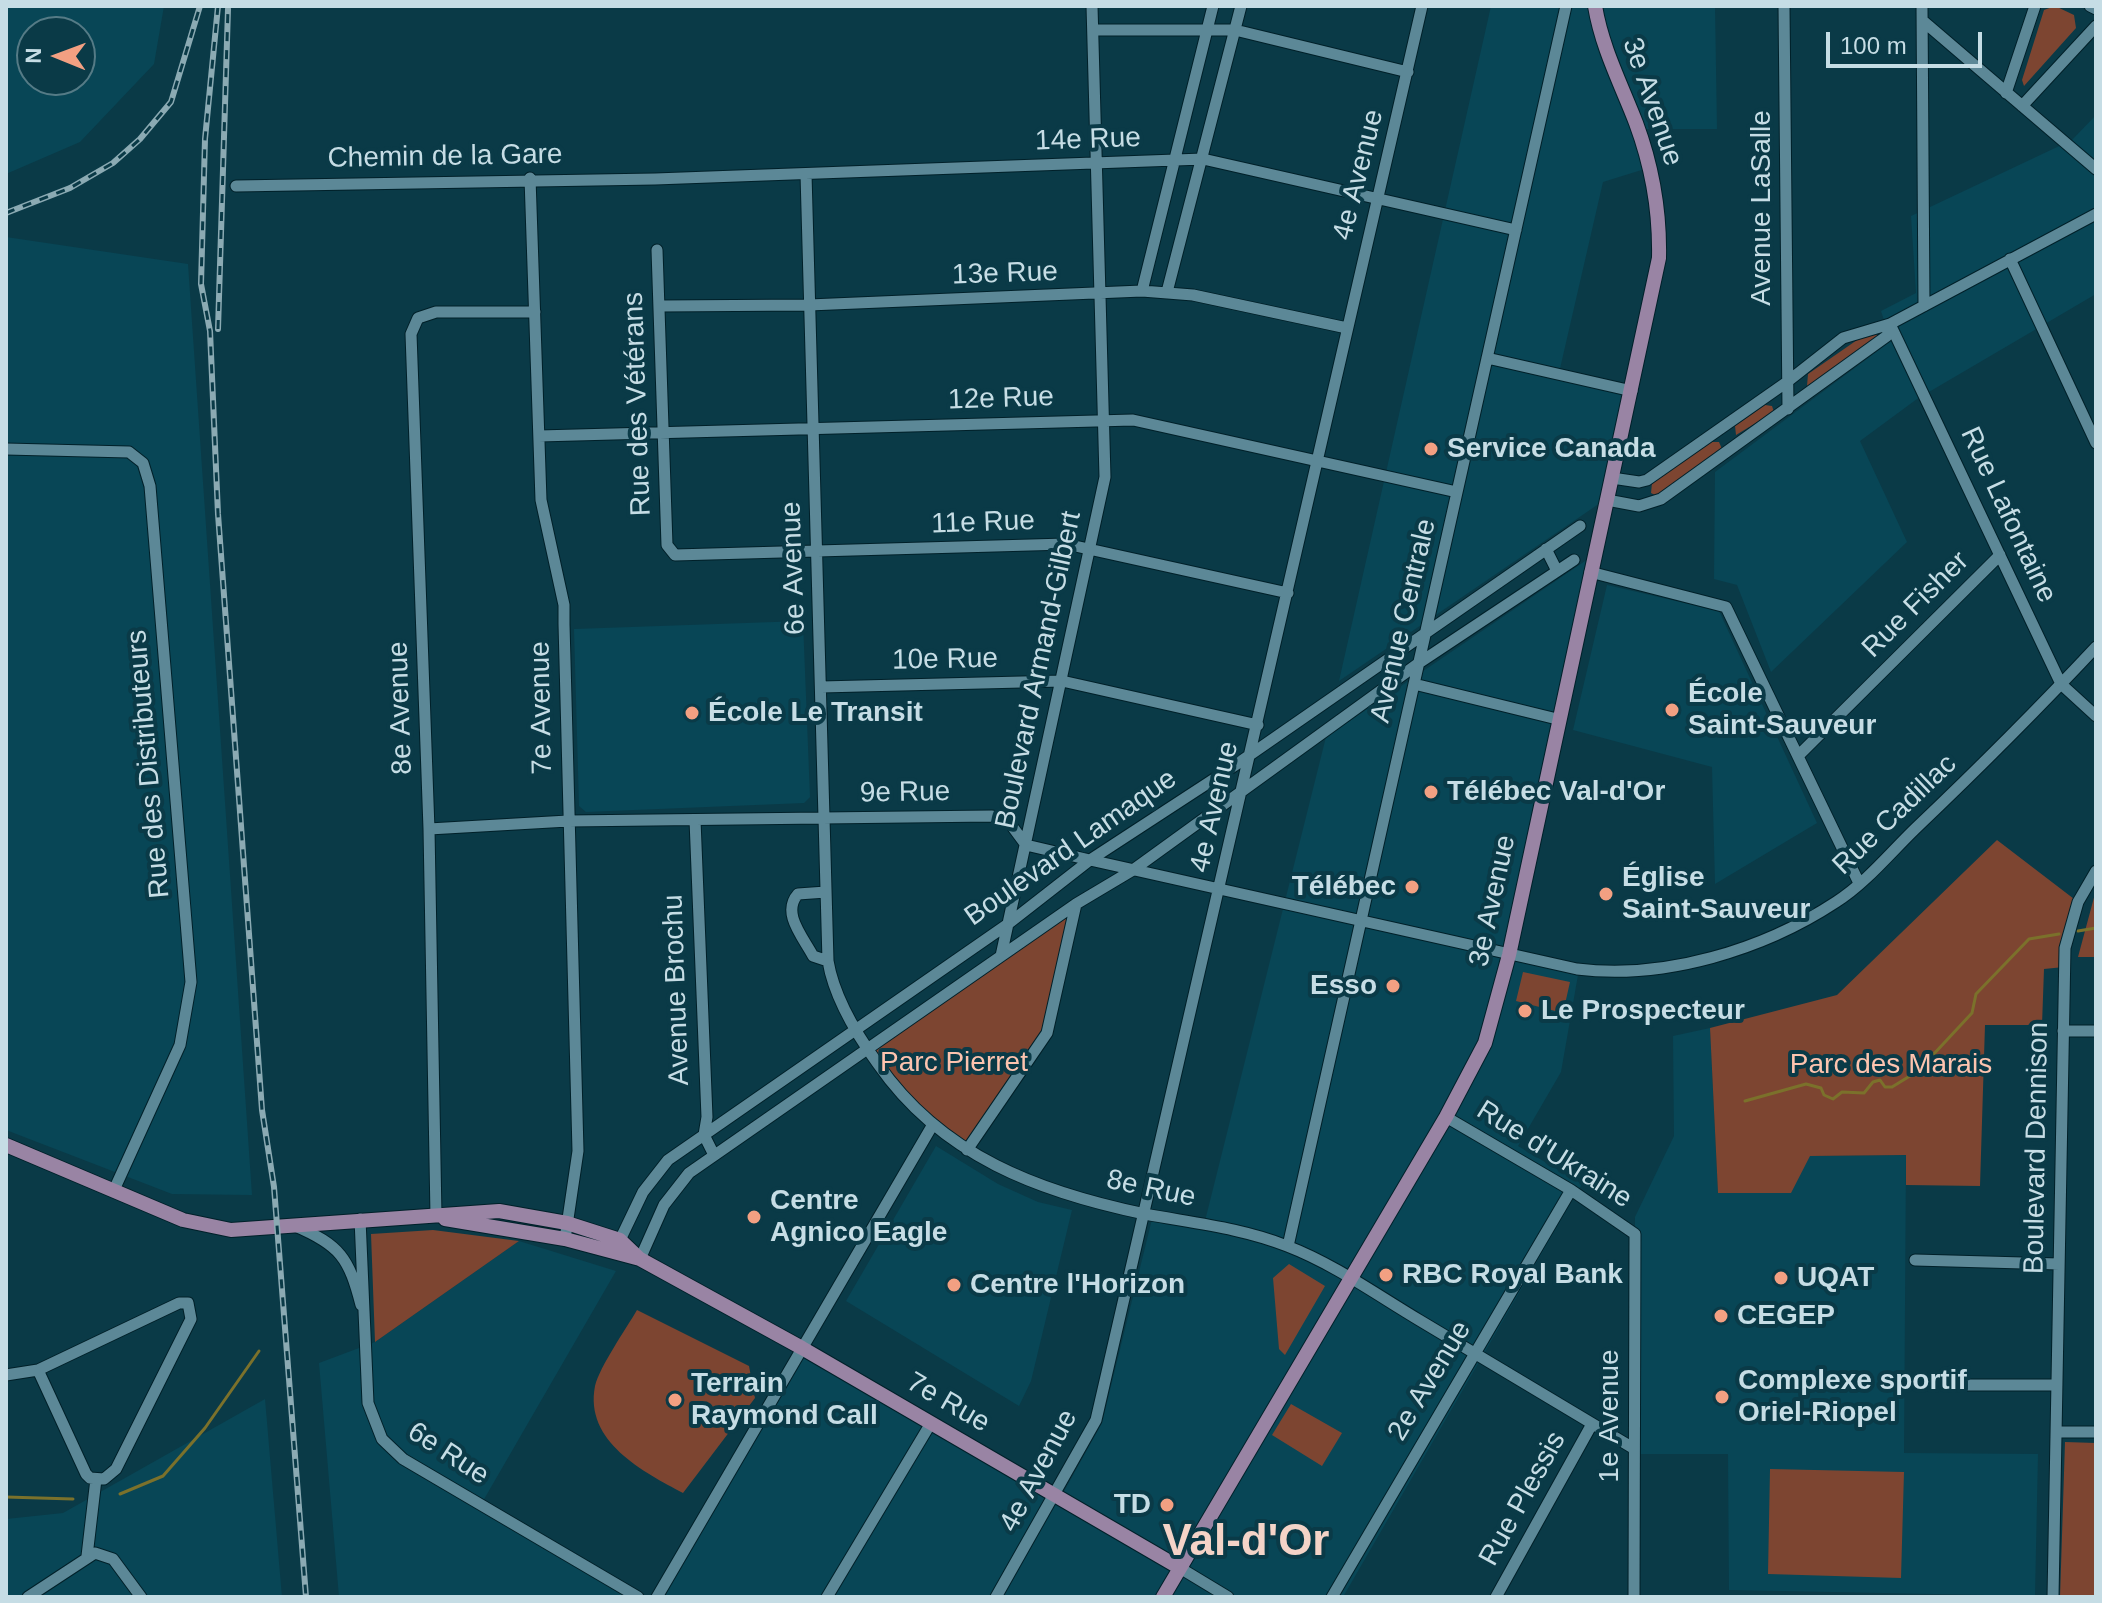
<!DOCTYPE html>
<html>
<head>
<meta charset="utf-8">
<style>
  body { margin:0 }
  #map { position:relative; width:2102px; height:1603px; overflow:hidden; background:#0a3a47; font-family:Helvetica,sans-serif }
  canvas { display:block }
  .frame { position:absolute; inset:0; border:8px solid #c6dde5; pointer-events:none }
  .north { position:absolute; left:16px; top:16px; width:80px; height:80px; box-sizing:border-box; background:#0a3a47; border:2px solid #557b86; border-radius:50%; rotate:271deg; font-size:22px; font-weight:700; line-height:32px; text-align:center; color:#c6dde5 }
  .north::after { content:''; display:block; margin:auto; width:28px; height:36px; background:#f3a082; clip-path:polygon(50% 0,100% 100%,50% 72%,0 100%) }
  .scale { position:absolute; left:1826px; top:32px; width:156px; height:36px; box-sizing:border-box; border:4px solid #c6dde5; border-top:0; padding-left:10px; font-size:24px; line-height:28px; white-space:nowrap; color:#c6dde5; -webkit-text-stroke:6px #0a3a47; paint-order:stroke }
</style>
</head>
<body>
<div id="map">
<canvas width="2102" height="1603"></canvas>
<div class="frame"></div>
<div class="north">N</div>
<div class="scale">100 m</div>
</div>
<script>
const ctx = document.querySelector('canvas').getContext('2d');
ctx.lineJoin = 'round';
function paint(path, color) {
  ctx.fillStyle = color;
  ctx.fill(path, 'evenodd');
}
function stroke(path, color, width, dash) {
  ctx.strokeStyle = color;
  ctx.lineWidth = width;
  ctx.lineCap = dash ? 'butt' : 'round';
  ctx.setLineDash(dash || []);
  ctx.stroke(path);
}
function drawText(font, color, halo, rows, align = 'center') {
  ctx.font = font + ' Helvetica,sans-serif';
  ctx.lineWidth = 8;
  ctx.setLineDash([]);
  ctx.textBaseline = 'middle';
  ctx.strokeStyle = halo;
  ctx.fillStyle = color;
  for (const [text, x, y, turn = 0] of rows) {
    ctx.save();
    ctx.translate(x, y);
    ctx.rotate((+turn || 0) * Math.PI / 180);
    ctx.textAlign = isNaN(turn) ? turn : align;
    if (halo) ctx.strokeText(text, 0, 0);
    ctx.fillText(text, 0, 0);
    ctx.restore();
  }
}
paint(new Path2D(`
  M6 6H164L154 64 80 142 6 174ZM80 32V80H32V32Z
  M1491 6H1715L1717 129H1636L1648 168 1603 182 1559 373 1631 390 1606 499 1339 681Z
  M2096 115V294L1917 399 1860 441 1907 542 1771 672 1737 585 1714 579 1715 472 1891 341 1881 311 1916 293 1911 216 2072 140Z
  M6 237 188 264 252 1195 172 1194 6 1130Z
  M1591 557 1504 954 1578 975 1561 1072 1518 1146 1582 1184 1343 1597H657L805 1351 1057 1504 1102 1423 1152 1219 1203 1229 1326 737Z
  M1607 585 1719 611 1817 823 1715 884 1712 767 1573 730Z
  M803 621 810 797 804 803 586 812 579 806 574 629Z
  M1710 1028 1718 1193H1790L1809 1156 1906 1155 1904 1453 2038 1454 2035 1596 1729 1590 1728 1454H1634L1635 1217 1674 1136 1673 1036Z
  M936 1146 998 1184 1038 1202 1072 1210 1031 1381 1019 1406 846 1301Z
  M519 1241 616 1271 483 1501 637 1597H339L319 1363 375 1342Z
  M265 1399 282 1597H6V1519L63 1513Z`), '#084656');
paint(new Path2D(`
  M2055 6 2074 15 2076 28 2024 86 2022 80 2044 10Z
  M1870 331 1876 332 1878 339 1807 386 1808 374Z
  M1765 405 1772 406 1774 412 1736 435 1735 426Z
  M1712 442H1719L1722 449 1657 496 1651 493 1652 483Z
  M1997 840 2078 902 2064 967 2044 969 2042 1025H1985L1980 1186 1906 1185V1155L1810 1156 1791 1193H1718L1710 1028 1837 995Z
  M2096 890V957H2078Z
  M1076 904 1047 1033 967 1150 932 1126 868 1051Z
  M1523 972 1570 982 1563 1013 1516 1001Z
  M433 1230 519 1241 375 1342 371 1234Z
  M1289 1264 1325 1286 1285 1355 1279 1349 1273 1278Z
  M637 1310 749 1366 755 1398 683 1493C644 1472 584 1442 595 1386 600 1366 626 1329 637 1310Z
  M1291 1404 1342 1433 1322 1466 1272 1435Z
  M2065 1442 2096 1443V1597H2060Z
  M1770 1469 1904 1472 1901 1578 1768 1574Z`), '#7d4531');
stroke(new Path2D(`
  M2078 931 2096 928
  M1745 1101 1806 1084 1821 1088 1824 1095 1833 1099 1842 1092 1864 1093 1873 1082 1880 1080 1885 1087H1892L1918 1071 1972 1013 1976 994 2029 939 2059 934
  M120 1494 163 1476 205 1428 259 1351
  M6 1497 73 1499`), '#7b712b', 3);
const minor = new Path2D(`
  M1784 6 1788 409
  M1922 6 1924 306
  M2090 6 2096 9
  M1923 21 2096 169
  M1093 30H1235L1408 72
  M2006 93 2035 6
  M2022 106 2096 26
  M806 174 828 961C834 997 857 1035 878 1064 942 1156 1039 1192 1145 1214 1193 1223 1242 1228 1287 1246 1334 1264 1377 1295 1419 1320 1491 1363 1562 1406 1633 1448
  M530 178 541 500 564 605V624L578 1151 565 1239
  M236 186 655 179 1203 159 1516 230
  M657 250 667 545 675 555 1066 544 1288 593
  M2010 259 2096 443
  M1142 291 1213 6
  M1167 292 1241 6
  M660 306 809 305 1142 291 1193 295 1347 328
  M1890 324 2061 684 2096 716
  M1487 358 1632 391
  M539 436 1133 420 1457 492
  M6 449 129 452 143 463 150 486 191 982 180 1045 114 1190
  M1612 478 1639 482 1647 480 1787 382 1843 338 1890 324 2096 214
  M1607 500 1639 506 1661 499 1887 336 1890 324
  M1546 549 1557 571
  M1590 572 1726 607 1859 883
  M1414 684 1557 719
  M821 687 1062 681 1258 725
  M1798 756 2000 555
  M695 820 707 1117 704 1135 714 1155
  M429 829 568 821 992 816 1009 822 1026 845 1090 860 1577 969C1664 980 1763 950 1836 902 1866 883 1891 852 1916 828 1978 769 2038 709 2096 647
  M826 892 798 894C781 913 803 937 813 956L828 961
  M1001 956 1105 477 1092 6
  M2063 1031H2096
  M1446 1117 1571 1190 1635 1234 1634 1597
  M967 1150 1047 1033 1076 904
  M436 1216 429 829 411 334 418 318 436 312H535
  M360 1219 368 1403 382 1439 403 1459 638 1597
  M295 1226C340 1245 349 1258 361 1305
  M620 1240 643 1192 668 1160 1008 924 1090 860 1234 766 1580 526
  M1288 1246 1566 6
  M640 1259 664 1205 689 1173 1076 904 1133 870 1419 663 1574 560
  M1915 1260 2059 1264
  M6 1375 38 1370 179 1303H188L191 1319 116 1469 104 1479 90 1478 86 1474 38 1370
  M1957 1385H2057
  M2057 1432H2096
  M87 1556 96 1479
  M1180 1568 1228 1597
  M28 1597 95 1553 113 1559 141 1597
  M657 1597 932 1126
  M827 1597 931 1423
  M996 1597 1096 1420 1422 6
  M1332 1597 1571 1190
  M1496 1597 1592 1424
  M2053 1597 2065 948 2078 902 2096 871`);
const major = new Path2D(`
  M6 1145 183 1220 231 1230 499 1211 567 1223 620 1240 640 1259 802 1348 1180 1568
  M445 1219 565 1239 640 1259
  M1163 1597 1446 1117 1485 1043 1509 955 1659 258C1660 212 1652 166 1636 123 1621 84 1602 48 1595 6`);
stroke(minor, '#002029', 13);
stroke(major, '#002029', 16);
stroke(minor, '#5c8897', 11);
stroke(major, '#9984a4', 14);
const rail = new Path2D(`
  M218 6 205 139 201 284 210 331 218 514 262 1110 274 1187 306 1597
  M6 213 70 188 113 163 140 139 171 102 200 6
  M218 329 228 9`);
stroke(rail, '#8baab3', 6);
stroke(rail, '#0a3a47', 3, [9]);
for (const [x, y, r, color] of [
  [1431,449,8,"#f3a082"],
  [1672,710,8,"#f3a082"],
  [692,713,8,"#f3a082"],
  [1431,792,8,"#f3a082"],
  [1412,887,8,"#f3a082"],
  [1606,894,8,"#f3a082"],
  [1393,986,8,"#f3a082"],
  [1525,1011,8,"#f3a082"],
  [754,1217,8,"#f3a082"],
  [1386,1275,8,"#f3a082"],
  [1781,1278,8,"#f3a082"],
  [954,1285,8,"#f3a082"],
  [1721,1316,8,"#f3a082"],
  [1722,1397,8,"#f3a082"],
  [675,1400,8,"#f3a082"],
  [1167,1505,8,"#f3a082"]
]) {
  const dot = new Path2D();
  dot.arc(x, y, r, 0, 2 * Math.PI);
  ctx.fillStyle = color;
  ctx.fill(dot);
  stroke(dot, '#0a3a47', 3);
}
drawText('28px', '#c6dde5', '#0a3a47', [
  ["3e Avenue",1652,102,71],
  ["14e Rue",1088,140,-2],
  ["Chemin de la Gare",445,157,-1],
  ["4e Avenue",1359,175,-76],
  ["Avenue LaSalle",1762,208,-90],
  ["13e Rue",1005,274,-2],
  ["12e Rue",1001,399,-2],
  ["Rue des Vétérans",638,404,-92],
  ["Rue Lafontaine",2008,515,65],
  ["11e Rue",983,523,-2],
  ["6e Avenue",794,568,-92],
  ["Rue Fisher",1916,605,-45],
  ["Avenue Centrale",1404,621,-77],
  ["10e Rue",945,660,-1],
  ["Boulevard Armand-Gilbert",1039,670,-78],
  ["8e Avenue",401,708,-92],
  ["7e Avenue",542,708,-91],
  ["Rue des Distributeurs",149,764,-95],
  ["9e Rue",905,793,-1],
  ["4e Avenue",1215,807,-77],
  ["Rue Cadillac",1895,815,-44],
  ["Boulevard Lamaque",1071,848,-35],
  ["3e Avenue",1493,901,-78],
  ["Avenue Brochu",677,990,-92],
  ["Boulevard Dennison",2037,1148,-89],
  ["Rue d'Ukraine",1554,1155,32],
  ["8e Rue",1151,1189,12],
  ["2e Avenue",1430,1381,-59],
  ["7e Rue",948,1403,30],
  ["1e Avenue",1610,1416,-90],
  ["6e Rue",448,1454,33],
  ["4e Avenue",1039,1471,-62],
  ["Rue Plessis",1523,1499,-61]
]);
drawText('bold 28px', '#c6dde5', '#0a3a47', [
  ["Service Canada",1447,449],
  ["École",1688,694],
  ["Saint-Sauveur",1688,726],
  ["École Le Transit",708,713],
  ["Télébec Val-d'Or",1447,792],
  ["Église",1622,878],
  ["Saint-Sauveur",1622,910],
  ["Télébec",1396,887,"right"],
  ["Esso",1377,986,"right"],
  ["Le Prospecteur",1541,1011],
  ["Centre",770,1201],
  ["Agnico Eagle",770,1233],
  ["RBC Royal Bank",1402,1275],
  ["UQAT",1797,1278],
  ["Centre l'Horizon",970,1285],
  ["CEGEP",1737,1316],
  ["Complexe sportif",1738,1381],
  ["Oriel-Riopel",1738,1413],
  ["Terrain",691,1384],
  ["Raymond Call",691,1416],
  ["TD",1151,1505,"right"]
], 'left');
drawText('28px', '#fdc4af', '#0a3a47', [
  ["Parc Pierret",954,1063],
  ["Parc des Marais",1891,1065]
]);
drawText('bold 44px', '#f4d3c7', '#0a3a47', [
  ["Val-d'Or",1246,1543]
]);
</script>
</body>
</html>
